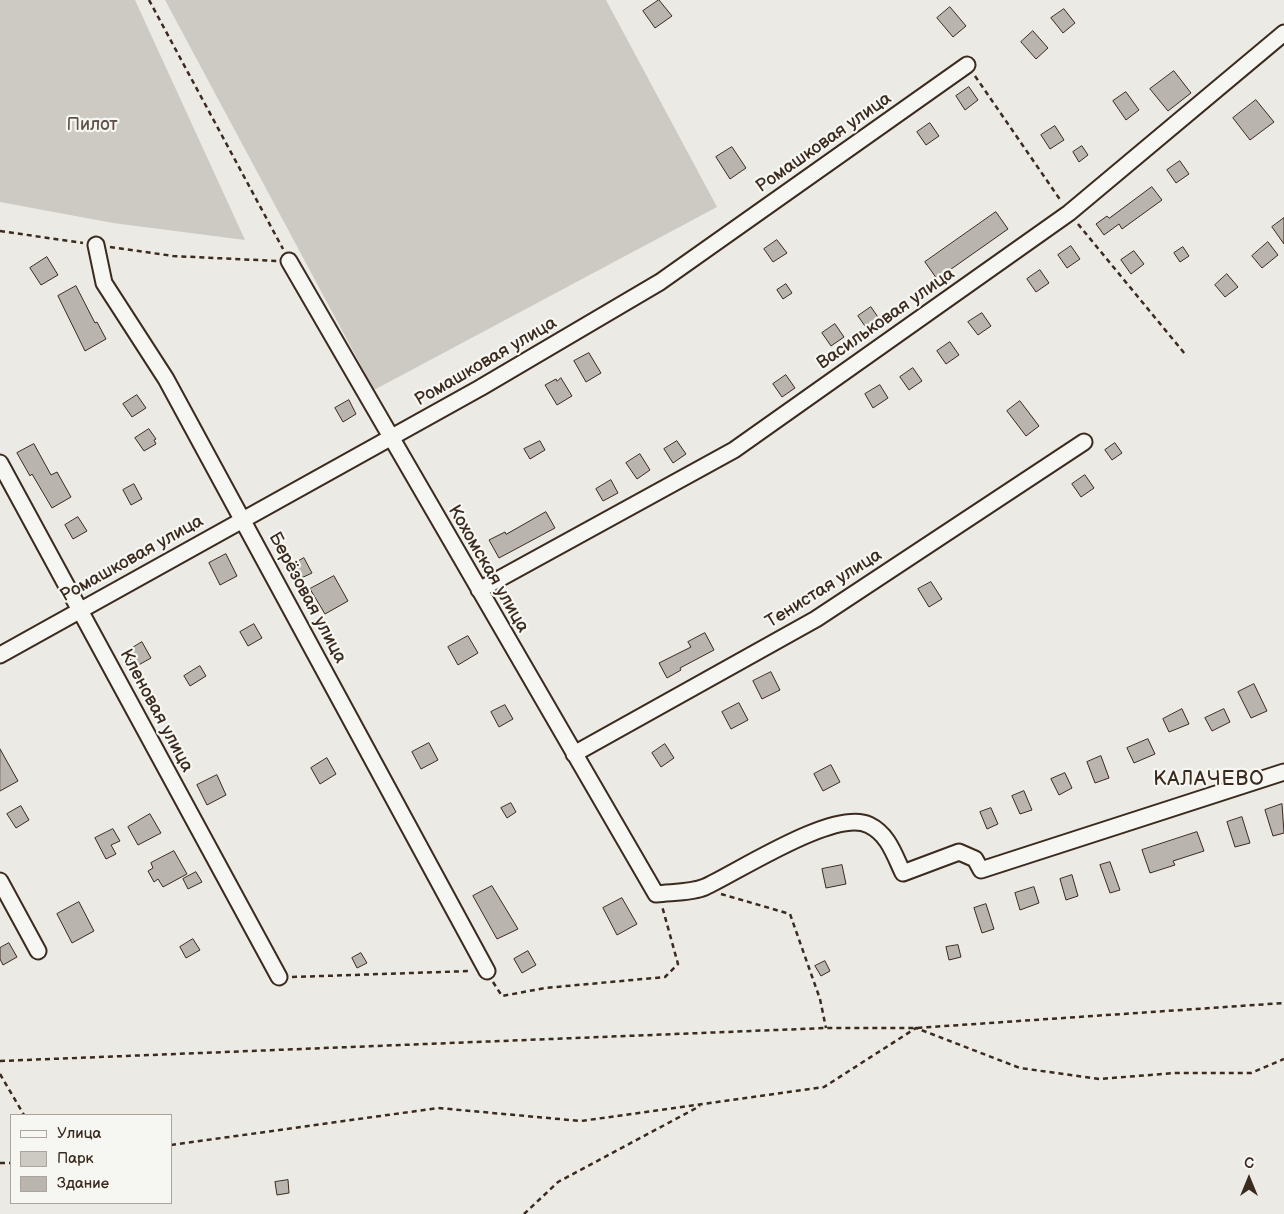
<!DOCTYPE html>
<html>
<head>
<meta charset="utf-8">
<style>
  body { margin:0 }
  #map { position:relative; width:1284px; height:1214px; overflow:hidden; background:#ebeae5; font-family:"Balsamiq Sans",sans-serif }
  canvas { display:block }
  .legend { position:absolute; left:10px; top:1114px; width:162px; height:90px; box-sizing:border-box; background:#f6f6f2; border:1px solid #aba49d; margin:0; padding:6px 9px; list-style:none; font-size:15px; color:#3b2a1e }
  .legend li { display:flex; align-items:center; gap:10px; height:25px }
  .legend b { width:25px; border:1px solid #aba49d }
  .north { position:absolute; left:1224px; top:1154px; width:50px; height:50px; -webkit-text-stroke:4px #f6f6f2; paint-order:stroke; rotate:0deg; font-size:14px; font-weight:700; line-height:20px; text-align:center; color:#3b2a1e }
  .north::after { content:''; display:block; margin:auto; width:18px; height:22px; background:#3b2a1e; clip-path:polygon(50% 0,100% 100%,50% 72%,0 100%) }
</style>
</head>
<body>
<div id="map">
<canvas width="1284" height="1214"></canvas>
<ul class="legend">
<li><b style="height:6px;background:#f6f6f2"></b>Улица</li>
<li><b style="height:14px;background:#cdcac4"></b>Парк</li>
<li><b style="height:14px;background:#bab4ae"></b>Здание</li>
</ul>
<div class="north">С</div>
</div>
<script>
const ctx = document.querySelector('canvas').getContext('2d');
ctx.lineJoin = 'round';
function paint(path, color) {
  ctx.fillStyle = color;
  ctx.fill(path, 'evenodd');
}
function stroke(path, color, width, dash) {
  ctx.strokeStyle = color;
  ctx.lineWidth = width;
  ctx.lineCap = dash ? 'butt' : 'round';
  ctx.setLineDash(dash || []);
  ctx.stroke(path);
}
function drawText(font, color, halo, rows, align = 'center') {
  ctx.font = font + ' "Balsamiq Sans",sans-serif';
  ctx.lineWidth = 4.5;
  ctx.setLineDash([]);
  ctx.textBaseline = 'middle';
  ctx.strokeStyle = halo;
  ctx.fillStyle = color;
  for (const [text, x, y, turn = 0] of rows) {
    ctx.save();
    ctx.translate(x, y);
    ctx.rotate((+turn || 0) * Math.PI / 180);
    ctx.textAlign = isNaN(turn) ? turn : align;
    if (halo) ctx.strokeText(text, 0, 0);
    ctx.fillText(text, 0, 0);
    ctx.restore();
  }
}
paint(new Path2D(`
  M0 0H135L245 240 113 223 0 202Z
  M165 0H606L717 207 374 390Z`), '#cdcac4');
const building = new Path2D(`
  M659 0 672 16 655 28 643 11Z
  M950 7 966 26 953 37 937 18Z
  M1064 9 1075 23 1063 33 1051 18Z
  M1033 31 1048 48 1036 59 1021 42Z
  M1174 71 1191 93 1168 111 1150 89Z
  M969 87 978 100 965 110 956 96Z
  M1126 92 1139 110 1126 120 1113 101Z
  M1256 100 1274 122 1250 140 1233 118Z
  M930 123 939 136 926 145 917 132Z
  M1055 126 1064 140 1050 149 1041 135Z
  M1082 146 1088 155 1079 162 1073 152Z
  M732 147 746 168 730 179 716 157Z
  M1180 161 1189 174 1176 183 1167 170Z
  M1152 187 1162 200 1122 229 1119 224 1104 235 1096 224 1107 216 1109 218Z
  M996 212 1008 229 937 279 925 262Z
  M1284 218V244L1272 227Z
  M777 240 787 253 773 262 764 249Z
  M1268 242 1278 255 1262 268 1252 256Z
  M1071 246 1080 259 1067 268 1058 255Z
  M1183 247 1189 256 1180 262 1174 253Z
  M1134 251 1144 264 1131 274 1121 260Z
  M47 257 58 275 41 285 30 268Z
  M1040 270 1049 283 1036 292 1027 279Z
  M1227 274 1238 287 1225 297 1215 285Z
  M786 284 792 293 783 299 777 290Z
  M76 286 95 323 97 322 106 339 85 351 58 296Z
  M871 307 880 320 867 329 858 316Z
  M982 313 991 326 978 335 968 322Z
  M835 324 844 337 831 346 822 333Z
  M950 342 959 355 946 364 937 351Z
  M589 353 601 373 586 382 574 361Z
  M913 368 922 381 909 390 900 377Z
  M786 375 795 388 782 397 773 384Z
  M561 378 572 396 557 405 545 385 556 379 557 381Z
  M880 385 888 398 873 408 865 394Z
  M137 395 146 408 132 417 123 404Z
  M349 400 356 414 343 422 335 408Z
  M1020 401 1039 426 1026 436 1007 411Z
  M149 429 156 439 154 440 156 444 144 451 135 438Z
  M540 441 545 450 530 459 524 449Z
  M677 441 686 454 673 463 664 449Z
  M1115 443 1122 453 1112 460 1105 450Z
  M34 444 51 475 57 472 71 497 52 508 32 474 30 476 17 453Z
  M640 454 650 470 637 479 626 463Z
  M1085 475 1094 488 1081 497 1072 484Z
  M611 480 618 493 603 501 596 489Z
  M134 484 142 499 131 505 123 490Z
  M546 512 555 528 499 558 489 540 505 532 506 534Z
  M78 517 87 531 73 539 65 525Z
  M226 554 237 576 220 585 209 563Z
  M304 558 312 573 297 580 290 566Z
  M334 576 348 601 325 614 310 589Z
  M931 582 942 599 929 607 918 589Z
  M254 624 262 638 248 646 240 632Z
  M705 633 714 650 680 668 681 670 667 678 659 663 691 647 688 642Z
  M468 636 478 653 458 665 448 647Z
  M142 642 151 658 135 667 126 652Z
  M200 666 206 676 190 686 184 676Z
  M771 672 780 690 762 699 753 681Z
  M1254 684 1267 711 1251 718 1238 692Z
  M739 703 748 720 731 729 722 712Z
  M505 705 513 719 499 727 491 712Z
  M1182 709 1189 724 1169 732 1163 719Z
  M1224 709 1230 722 1212 731 1205 718Z
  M1148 739 1155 754 1134 763 1127 748Z
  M429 743 438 760 421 769 412 752Z
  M665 744 674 758 661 767 652 753Z
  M0 749 18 781 0 791Z
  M1101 756 1109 778 1095 783 1087 762Z
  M327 758 336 774 320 784 311 768Z
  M831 765 840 782 823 791 814 774Z
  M1065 773 1072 788 1059 795 1051 779Z
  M217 775 226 795 207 805 197 785Z
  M1024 791 1032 810 1020 814 1012 796Z
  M511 803 516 812 507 818 501 808Z
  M1282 804 1284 833 1273 836 1265 810Z
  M21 806 29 820 16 828 7 814Z
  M991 808 998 824 987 829 980 812Z
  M150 814 161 833 138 845 128 827Z
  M1242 817 1250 843 1235 847 1227 822Z
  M113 829 120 841 111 845 116 854 106 859 95 838Z
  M1197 832 1204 851 1173 861 1175 865 1150 873 1142 850Z
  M174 851 187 874 163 887 158 879 154 882 148 871 153 868 151 863Z
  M1110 862 1120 890 1110 893 1100 865Z
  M842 865 846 884 826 888 822 869Z
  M196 872 202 882 188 889 183 879Z
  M1072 875 1078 896 1066 900 1060 879Z
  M492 886 518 929 497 939 473 896Z
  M1034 887 1039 903 1020 910 1015 893Z
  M622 898 637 924 617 935 603 908Z
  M79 902 94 931 72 943 57 914Z
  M986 904 994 929 982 933 974 908Z
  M193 939 200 950 186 958 180 947Z
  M9 943 17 957 3 965 0 959V948Z
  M958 945 961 957 949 960 946 947Z
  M528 951 536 965 522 973 514 959Z
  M361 953 367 963 357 968 352 958Z
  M825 961 830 971 821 976 815 966Z
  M288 1180 289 1193 277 1195 275 1182Z`);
paint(building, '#bab4ae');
stroke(building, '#3b2a1e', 1);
const minor = new Path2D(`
  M96 245 104 283 166 379 487 971
  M289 261 656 894C671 892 691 893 705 887 738 872 835 808 869 825 888 834 894 854 903 873L959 852 975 859 981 870 1284 772
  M0 463 279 977
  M479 590 734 450 1069 213 1284 33
  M0 655 480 388 660 282 967 65
  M574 754 816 619 1084 442
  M0 881 38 951`);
stroke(minor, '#3b2a1e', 19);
stroke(new Path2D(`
  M149 0 283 249
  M975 76 1061 201
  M1078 224 1185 354
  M0 231 83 243
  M110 247 173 256 277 261
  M721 894 790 914 820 999 826 1028
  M292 977 471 971
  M493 982 502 996 545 988 665 977 678 964 662 906
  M0 1061 826 1028H916L1284 1003
  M0 1074 24 1115
  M171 1145 438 1108 581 1121 824 1087 916 1028 1020 1068 1099 1079 1175 1073H1251L1284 1059
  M0 1163H11
  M524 1214 558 1182 700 1106`), '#3b2a1e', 2.5, [5, 4]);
stroke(minor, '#f6f6f2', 15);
drawText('18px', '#605248', '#f6f6f2', [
  ["Пилот",92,125]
]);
drawText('18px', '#3b2a1e', '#f6f6f2', [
  ["Ромашковая улица",824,143,-35],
  ["Васильковая улица",886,319,-35],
  ["Ромашковая улица",486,362,-30],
  ["Ромашковая улица",132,559,-29],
  ["Кохомская улица",488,569,60],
  ["Тенистая улица",824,589,-32],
  ["Берёзовая улица",307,598,62],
  ["Кленовая улица",156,711,62]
]);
ctx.letterSpacing = '1px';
drawText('20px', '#3b2a1e', '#f6f6f2', [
  ["КАЛАЧЕВО",1209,780]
]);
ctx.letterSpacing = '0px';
</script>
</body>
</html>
